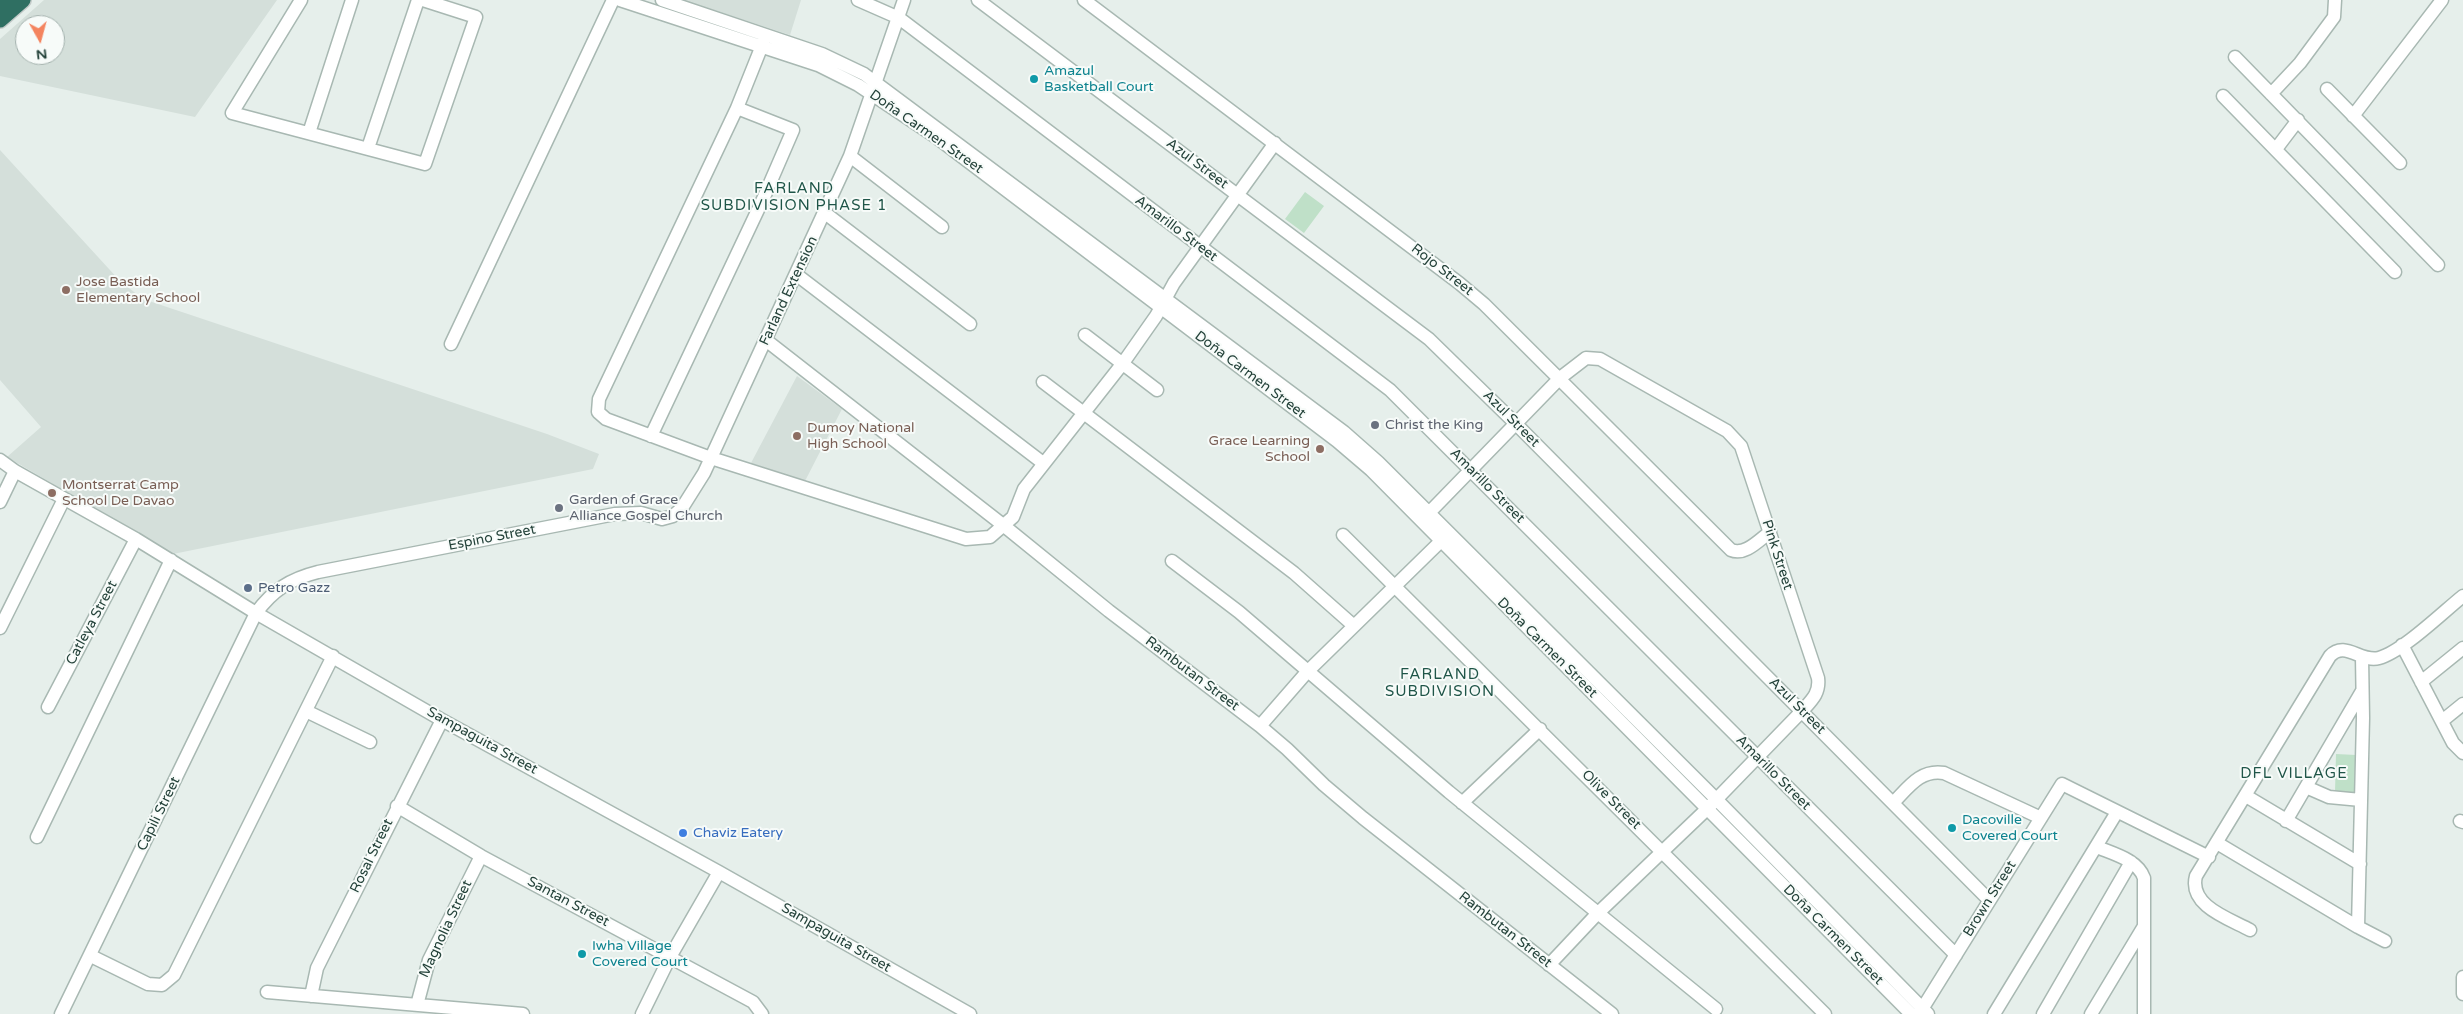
<!DOCTYPE html>
<html>
<head>
<meta charset="utf-8">
<style>
  body { margin:0 }
  #map { position:relative; width:2463px; height:1014px; overflow:hidden; background:#e6efeb; font-family:"Varela Round",sans-serif }
  canvas { display:block }
  .north { position:absolute; left:15px; top:15px; width:50px; height:50px; box-sizing:border-box; background:#f7fbf9; border:1px solid #a3b1ad; border-radius:50%; rotate:173deg; font-size:14px; font-weight:700; line-height:20px; text-align:center; color:#24423a }
  .north::after { content:''; display:block; margin:auto; width:18px; height:22px; background:#f4845f; clip-path:polygon(50% 0,100% 100%,50% 72%,0 100%) }
</style>
</head>
<body>
<div id="map">
<canvas width="2463" height="1014"></canvas>
<div class="north">N</div>
</div>
<script>
const ctx = document.querySelector('canvas').getContext('2d');
ctx.lineJoin = 'round';
function paint(path, color) {
  ctx.fillStyle = color;
  ctx.fill(path, 'evenodd');
}
function stroke(path, color, width, dash) {
  ctx.strokeStyle = color;
  ctx.lineWidth = width;
  ctx.lineCap = dash ? 'butt' : 'round';
  ctx.setLineDash(dash || []);
  ctx.stroke(path);
}
function drawText(font, color, halo, rows, align = 'center') {
  ctx.font = font + ' "Varela Round",sans-serif';
  ctx.lineWidth = 4;
  ctx.setLineDash([]);
  ctx.textBaseline = 'middle';
  ctx.strokeStyle = halo;
  ctx.fillStyle = color;
  for (const [text, x, y, turn = 0] of rows) {
    ctx.save();
    ctx.translate(x, y);
    ctx.rotate((+turn || 0) * Math.PI / 180);
    ctx.textAlign = isNaN(turn) ? turn : align;
    if (halo) ctx.strokeText(text, 0, 0);
    ctx.fillText(text, 0, 0);
    ctx.restore();
  }
}
paint(new Path2D(`
  M44 0H277L195 117 0 76V39ZM25 25H55V55H25Z
  M683 0H801L790 35Z
  M0 150 120 281 143 299 547 434 599 454 593 469 173 554 7 457 41 427 0 380Z
  M797 376 842 409 805 481 751 463Z`), '#d4dfda');
paint(new Path2D(`
  M1305 192 1324 206 1304 233 1285 219Z
  M2336 754 2356 755 2355 793 2335 792Z`), '#bfe0c8');
const minor = new Path2D(`
  M301 0 232 113 425 164 476 17 423 0
  M620 0 818 65 858 85 936 137 1337 441 1371 470 1911 1014
  M662 0 822 54 864 74 1344 432 1378 462 1716 799 1928 1014
  M858 0 899 18 1390 390 1956 955
  M978 0 1429 339 1516 424 1989 900
  M1084 0 1459 283 1484 304 1731 550C1745 556 1759 540 1770 532
  M765 38 737 108 599 399 598 412 606 419 711 458 966 539 990 537 1013 517 1024 489 1123 363 1156 316 1174 283 1275 143
  M2235 57 2438 265
  M2327 89 2400 163
  M2271 94 2300 63 2334 17 2335 0
  M2223 96 2395 272
  M2353 116 2442 0
  M309 133 352 0
  M368 148 418 0
  M2276 149 2298 120
  M850 156 942 227
  M825 213 970 324
  M797 275 1043 463
  M1085 335 1157 390
  M767 341 1003 525 1109 611 1260 726 1287 749 1324 785 1363 818 1612 1014
  M451 344 613 0
  M1043 382 1294 573 1354 626
  M651 436 764 197 793 130 737 108
  M0 460 15 471 136 539 256 613 442 720 719 872 970 1014
  M0 502 15 471
  M1423 519 1560 378 1586 358 1600 359 1727 431 1741 446 1818 678C1820 693 1812 700 1802 711L1708 808 1597 914 1549 965
  M1343 535 1825 1014
  M1172 561 1239 612 1449 792 1716 1009
  M0 628 64 499
  M2402 645 2453 743 2463 753
  M2421 682 2463 648
  M48 707 136 539
  M306 711 370 742
  M2442 721 2463 704
  M1260 726 1307 672 1440 542
  M2306 787 2329 797 2361 800
  M2246 796 2360 864
  M1462 803 1540 729
  M1893 803C1908 788 1920 769 1944 773L2041 818
  M397 806 481 856 753 1002 762 1014
  M2286 821 2362 691
  M2460 821 2463 822
  M37 837 171 560
  M2217 843 2358 927 2385 941
  M2097 847C2114 854 2138 860 2144 878V1014
  M2358 927 2363 718 2362 657
  M2250 930C2230 919 2188 906 2196 876L2330 656C2345 640 2361 663 2379 658 2402 652 2443 612 2463 596
  M91 956 148 984 162 985 174 975 333 656
  M2463 977V994
  M267 992 523 1014
  M311 996 317 968 323 956 442 720
  M417 1005 429 960 481 856
  M61 1014 256 613C273 590 290 579 318 572L615 514 641 513 662 519 673 516 682 508 704 473 850 156 904 0
  M642 1014 670 957 719 872
  M1919 1014 2062 784 2209 857
  M1994 1014 2117 812
  M2043 1014 2131 862
  M2091 1014 2144 926`);
const highway = new Path2D(`
  M0 4 5 0
  M0 20 23 0`);
stroke(minor, '#a8b8b2', 15);
stroke(highway, '#c2cac8', 18);
stroke(minor, '#fff', 12);
stroke(highway, '#2f6f62', 15);
for (const [x, y, r, color] of [
  [1034,79,5,"#0f9aa8"],
  [66,290,5,"#8d6e63"],
  [1375,425,5,"#6b7280"],
  [797,436,5,"#8d6e63"],
  [1320,449,5,"#8d6e63"],
  [52,493,5,"#8d6e63"],
  [559,508,5,"#6b7280"],
  [248,588,5,"#5c6f8a"],
  [1952,828,5,"#0f9aa8"],
  [683,833,5,"#3f7fe0"],
  [582,954,5,"#0f9aa8"]
]) {
  const dot = new Path2D();
  dot.arc(x, y, r, 0, 2 * Math.PI);
  ctx.fillStyle = color;
  ctx.fill(dot);
  stroke(dot, '#f7fbf9', 2);
}
drawText('14px', '#0d838f', '#f7fbf9', [
  ["Amazul",1044,71],
  ["Basketball Court",1044,87],
  ["Dacoville",1962,820],
  ["Covered Court",1962,836],
  ["Iwha Village",592,946],
  ["Covered Court",592,962]
], 'left');
drawText('14px', '#24423a', '#f7fbf9', [
  ["Doña Carmen Street",926,132,35],
  ["Azul Street",1197,164,37],
  ["Amarillo Street",1176,229,37],
  ["Rojo Street",1442,270,38],
  ["Farland Extension",789,291,-65],
  ["Doña Carmen Street",1250,375,37],
  ["Azul Street",1511,419,45],
  ["Amarillo Street",1487,486,45],
  ["Espino Street",492,538,-11],
  ["Pink Street",1777,555,72],
  ["Catleya Street",92,623,-62],
  ["Doña Carmen Street",1547,648,45],
  ["Rambutan Street",1192,674,37],
  ["Azul Street",1797,706,45],
  ["Sampaguita Street",482,741,29],
  ["Amarillo Street",1773,773,45],
  ["Olive Street",1611,800,45],
  ["Capili Street",159,814,-64],
  ["Rosal Street",372,856,-64],
  ["Brown Street",1990,899,-58],
  ["Santan Street",568,902,28],
  ["Magnolia Street",446,929,-65],
  ["Rambutan Street",1505,930,38],
  ["Doña Carmen Street",1833,935,45],
  ["Sampaguita Street",836,938,30]
]);
drawText('14px', '#785e54', '#f7fbf9', [
  ["Jose Bastida",76,282],
  ["Elementary School",76,298],
  ["Dumoy National",807,428],
  ["High School",807,444],
  ["Grace Learning",1310,441,"right"],
  ["School",1310,457,"right"],
  ["Montserrat Camp",62,485],
  ["School De Davao",62,501]
], 'left');
drawText('14px', '#5b616d', '#f7fbf9', [
  ["Christ the King",1385,425],
  ["Garden of Grace",569,500],
  ["Alliance Gospel Church",569,516]
], 'left');
drawText('14px', '#4e5e75', '#f7fbf9', [
  ["Petro Gazz",258,588]
], 'left');
drawText('14px', '#366cbe', '#f7fbf9', [
  ["Chaviz Eatery",693,833]
], 'left');
ctx.letterSpacing = '1px';
drawText('15px', '#1f5548', '#f7fbf9', [
  ["FARLAND",794,189],
  ["SUBDIVISION PHASE 1",794,206],
  ["FARLAND",1440,675],
  ["SUBDIVISION",1440,692],
  ["DFL VILLAGE",2294,774]
]);
ctx.letterSpacing = '0px';
</script>
</body>
</html>
